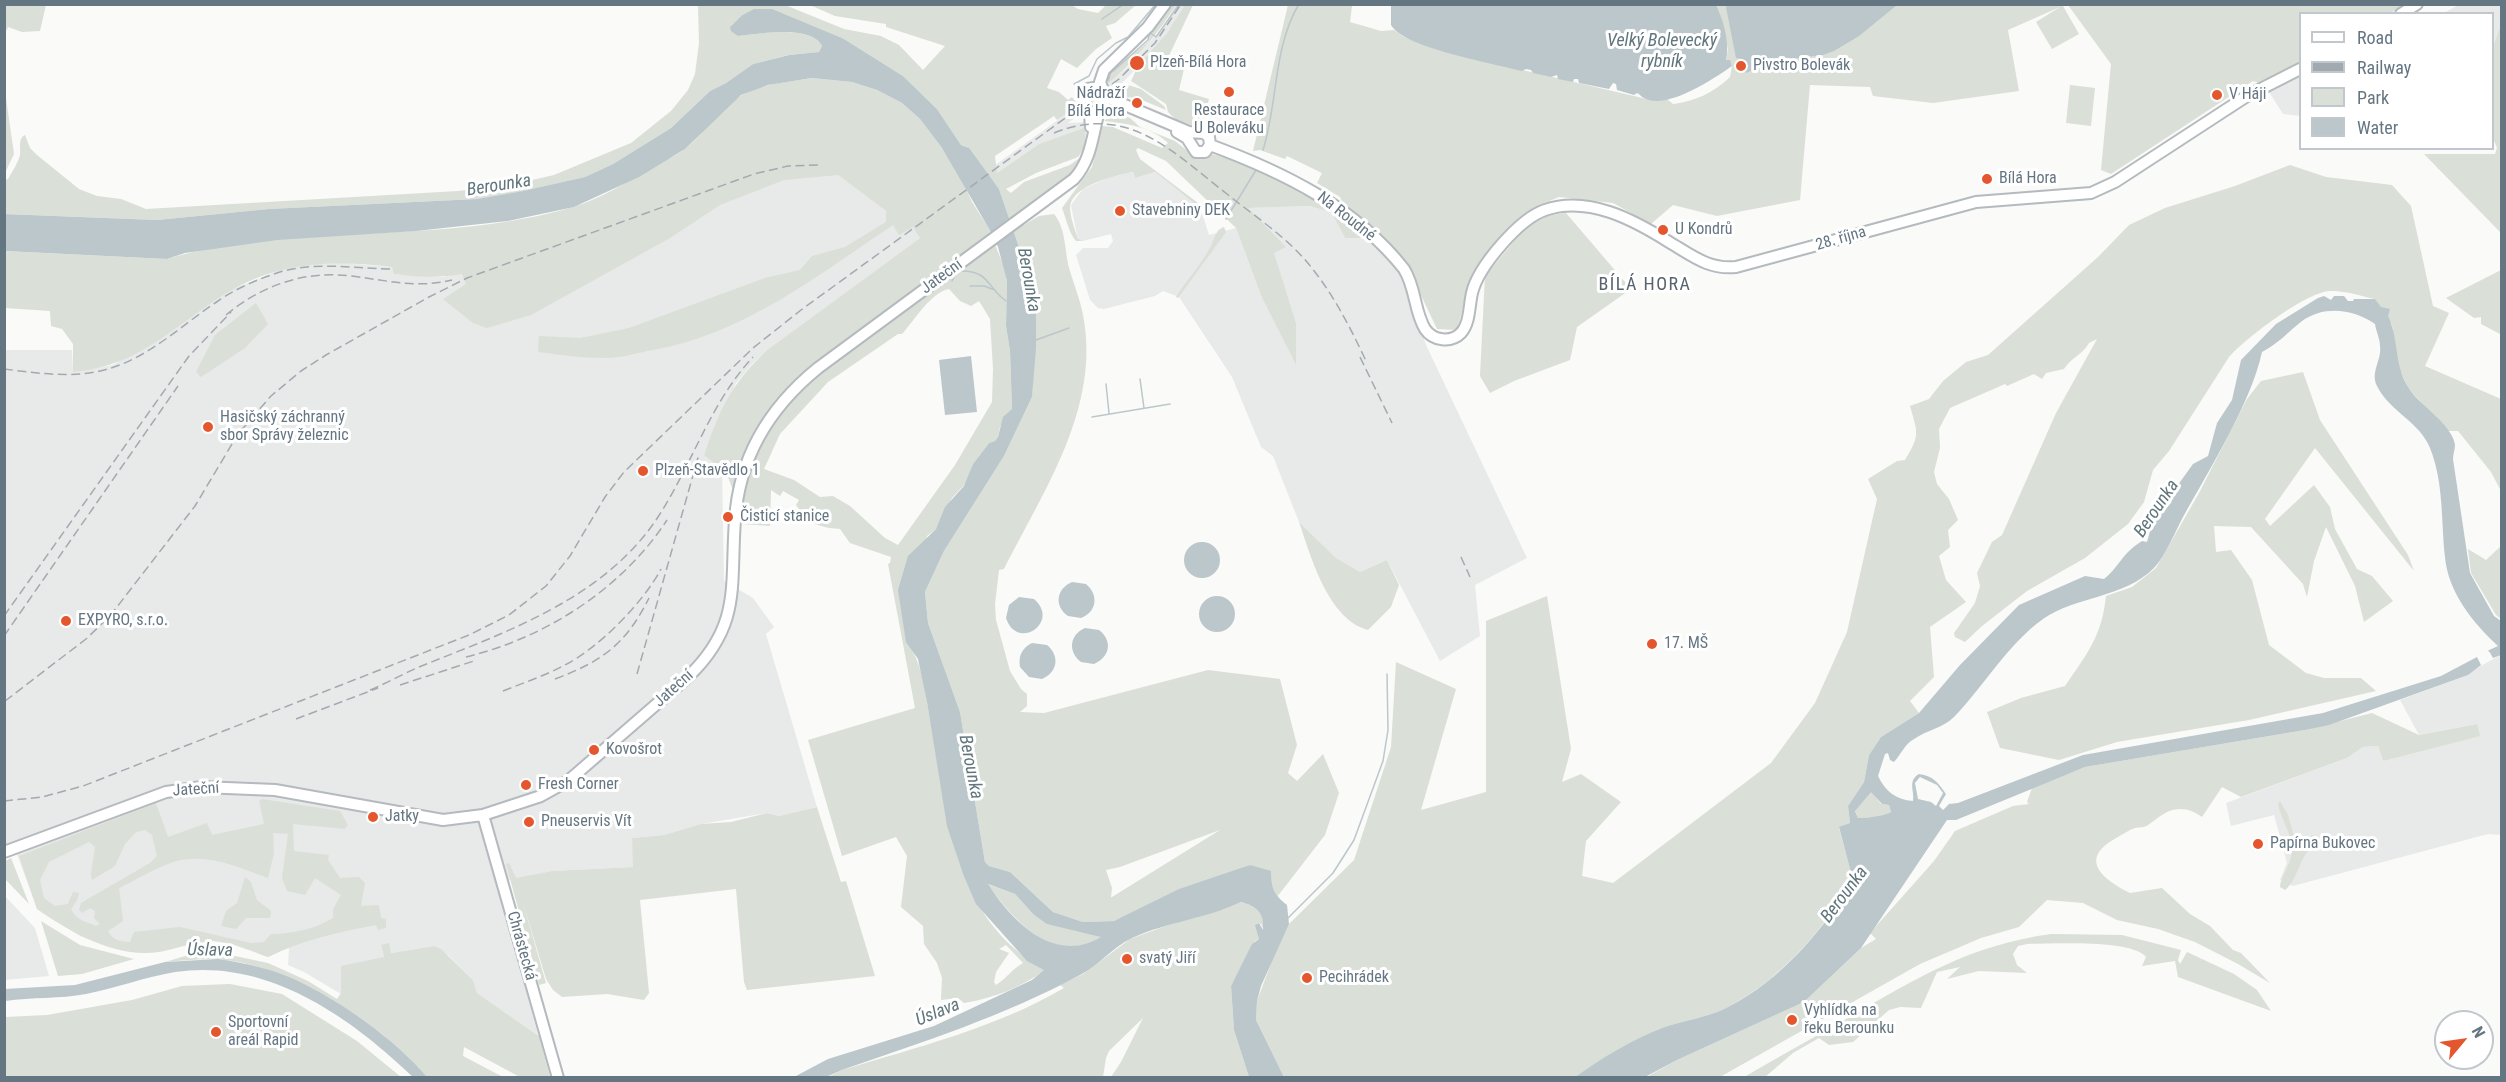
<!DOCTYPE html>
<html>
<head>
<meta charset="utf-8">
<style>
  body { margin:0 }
  #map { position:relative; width:2506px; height:1082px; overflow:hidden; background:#fafaf8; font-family:"Roboto Condensed",sans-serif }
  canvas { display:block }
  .frame { position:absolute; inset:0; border:6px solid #657683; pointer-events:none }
  .legend { position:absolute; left:2299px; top:12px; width:195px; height:138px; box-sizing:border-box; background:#fff; border:2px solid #c1c8cd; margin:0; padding:8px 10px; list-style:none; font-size:18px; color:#657683 }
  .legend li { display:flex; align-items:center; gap:12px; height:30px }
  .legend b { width:30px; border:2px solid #c1c8cd }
  .north { position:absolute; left:2434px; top:1010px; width:60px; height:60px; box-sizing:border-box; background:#fff; border:2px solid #c1c8cd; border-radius:50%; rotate:61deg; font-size:16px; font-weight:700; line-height:24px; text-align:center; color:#657683 }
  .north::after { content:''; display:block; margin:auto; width:21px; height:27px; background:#e4572e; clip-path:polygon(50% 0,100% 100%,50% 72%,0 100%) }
</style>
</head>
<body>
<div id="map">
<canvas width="2506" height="1082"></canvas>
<div class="frame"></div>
<ul class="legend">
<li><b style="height:8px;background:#fff"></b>Road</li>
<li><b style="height:8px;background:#a2aab0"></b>Railway</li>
<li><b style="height:16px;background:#dadfd7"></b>Park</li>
<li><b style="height:16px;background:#bbc7cb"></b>Water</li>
</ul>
<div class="north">N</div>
</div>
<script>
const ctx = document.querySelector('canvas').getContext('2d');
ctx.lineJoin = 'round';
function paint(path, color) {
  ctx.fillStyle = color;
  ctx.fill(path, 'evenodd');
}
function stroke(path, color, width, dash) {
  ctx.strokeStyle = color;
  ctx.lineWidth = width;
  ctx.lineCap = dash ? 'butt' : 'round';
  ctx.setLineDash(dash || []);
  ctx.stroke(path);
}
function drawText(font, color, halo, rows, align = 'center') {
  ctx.font = font + ' "Roboto Condensed",sans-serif';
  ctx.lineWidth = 6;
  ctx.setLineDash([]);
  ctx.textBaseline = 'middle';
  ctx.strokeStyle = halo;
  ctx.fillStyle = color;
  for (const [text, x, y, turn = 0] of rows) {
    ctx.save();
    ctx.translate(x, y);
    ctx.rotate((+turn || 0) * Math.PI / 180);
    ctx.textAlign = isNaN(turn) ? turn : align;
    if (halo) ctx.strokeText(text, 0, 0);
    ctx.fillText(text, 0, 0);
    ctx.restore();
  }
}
paint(new Path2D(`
  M2460 4 2501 5V24L2493 47 2492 14 2444 13Z
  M1176 5H1185L1173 25 1146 59 1122 83 1068 123 1086 122V127L1039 144 997 173 994 166 1108 84 1130 65 1162 28Z
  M2300 75V116L2283 114 2269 92Z
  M827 155 838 175 886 211V222L894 225 913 226 920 238 767 350 753 363 736 383 704 454 722 469 724 581 753 598 774 627 766 634 817 807 779 816 767 813 701 824 664 835 632 838 634 867 552 871 497 883 538 1035 477 993 473 980 448 955 434 946 390 953 381 945 384 957 341 994 304 972 288 965 289 947 268 957 234 945 213 941 145 953 101 944 80 936 37 909 13 843 5 845V350H72L73 372 113 365 233 289 282 269 314 264 341 263 392 267 395 274 443 277Z
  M1133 172 1135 178 1155 172 1201 209 1209 235 1236 228 1262 298 1295 363 1296 323 1273 252 1285 247 1247 208 1309 206 1331 212 1345 238H1367L1405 277 1413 311 1427 347 1527 558 1475 585 1480 636 1440 661 1387 560 1360 572 1336 558 1299 522 1273 456 1261 447 1232 377 1179 297 1163 291 1155 296 1104 309 1098 308 1090 300 1076 255 1083 248H1108L1113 241 1111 234 1083 241 1078 240 1071 205 1083 189 1108 178Z
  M2501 655V835L2488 834 2293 886 2280 880 2287 863 2274 815 2231 826 2226 803 2347 758 2363 747 2378 746 2383 761 2476 724 2419 735 2400 700 2468 675 2471 671Z
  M5 896 35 928 49 976 5 980Z`), '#e8e9e9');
paint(new Path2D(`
  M5 4 46 5 40 31 22 32 8 27 5 33Z
  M733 4 785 5 844 29 881 36 899 45 923 70 945 46 886 27V24L835 16 810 5 1070 4 1078 9 1098 13 1106 5H1136L1115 23 1106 26 1112 38 1096 49 1077 68 1061 59 1047 88 1059 92 1068 100 1072 97 1079 106 1057 120 1054 116 995 156 997 173 1039 144 1086 127 1085 147 1078 157 1036 173 1006 189 1011 193 1024 182 1070 165 1085 154 1072 175 1017 217 1020 227 1039 216 1054 214C1067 230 1064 252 1070 271 1074 285 1080 299 1083 315 1101 407 1044 490 1004 569L999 570 995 604 996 620 1010 671 1021 689 1027 694V706L1020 712 1044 713 1208 670 1280 679 1297 745 1288 773 1297 781 1323 754 1339 793 1325 835 1277 897 1250 865 1114 921 1083 922 1053 912 1010 872 989 866 985 862 960 712 928 623 925 592 944 551 1004 456 1032 397 1036 311 1020 250 999 189 967 147 961 145 937 109 903 76 844 39 741 16 730 27 738 36C758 34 811 24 822 46L819 52 788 55 753 64 726 83 710 91 671 128 613 164 585 177 524 191 477 199 269 209 157 220 5 214 4 180 8 179C12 172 18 163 20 155 21 147 18 142 23 136L25 135 30 148 37 155 79 189 97 196 121 199 146 209 458 191 515 184 554 175 631 143 671 111 688 90 695 74 699 43 698 5ZM1220 830 1112 897H1111L1112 888 1106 870 1120 867Z
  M1171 5H1176C1157 35 1136 60 1108 84 1110 67 1136 53 1149 41L1150 31Z
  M1185 5H1193L1166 62 1184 69 1179 90 1209 99 1203 121 1196 127 1175 119 1168 112 1166 104 1131 81 1138 66 1167 33Z
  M1288 5H1355L1352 6 1350 22 1381 31 1394 30 1404 37 1445 52 1651 100 1667 99 1673 104C1696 101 1713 93 1730 77L1732 66 1730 61H1726L1728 49 1719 11 1675 5H1794L1772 62 1823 55 1862 5H2066L2063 6 2079 34 2052 49 2036 22 2060 7 2008 30 2019 91 1933 103 1873 96 1870 87 1810 85 1800 200 1717 216 1673 205 1651 224 1613 203 1559 197 1535 207 1509 227 1472 276 1457 330 1437 329 1410 272 1344 207 1340 197 1317 183 1322 173 1287 156 1285 159 1260 150 1253 151Z
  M2068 5H2407L2390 13 2300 14V63L2263 84 2253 81 2111 174 2101 170 2111 64Z
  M2501 24V233L2424 154H2495L2497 148 2492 136 2493 47Z
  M812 78 852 82 877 90 902 103 920 119 942 148 962 180 972 202 988 227 1004 267 1007 281 1006 326 1010 351 1012 409 1000 427 998 437 995 441 989 443 973 464 967 482 952 498 936 529 927 536 906 641C923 663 925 692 930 719 947 813 951 917 1045 970 1020 988 994 998 964 1003L958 998 941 1000 942 978 937 963 924 944 923 926 901 907 907 856 896 837 842 856 808 740 915 708 888 564 890 563 891 557 850 543 840 529C816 527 811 524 796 505L799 500 783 491 780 496 771 490 770 526 742 524 737 500 724 467 722 469 704 455C720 409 731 384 767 350L920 238 913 227 899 235 893 225C815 277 742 336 647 351 634 354 620 358 606 358 583 358 561 355 538 352L539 336 580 338 629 328 765 278 800 270 812 256 845 247 886 222V211L838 175 784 180 720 205 670 238 531 315 487 328 473 323 443 299 466 284 462 274C439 278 418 277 394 274L392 267C337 260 282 261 232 290 175 323 143 366 73 372V344L62 329 51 326 50 311 5 308 4 251 167 259C299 221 441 246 573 207 601 199 628 181 654 166 664 160 677 156 686 148 705 133 719 107 742 95 763 83 789 82 812 78ZM949 289 960 301 971 306 979 301 990 319 993 369 992 402 955 465 898 545 885 538 850 506 833 496 820 497 794 480 764 469 780 434 828 382 898 334H902C914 321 931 292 949 289ZM1006 945 1023 963C1012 969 1007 978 996 985L994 982 996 972 1009 953 999 949Z
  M1128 85 1141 89 1164 106 1166 110 1137 98 1123 97Z
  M2070 85 2095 88 2091 126 2066 123Z
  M5 91 14 154 5 173H4Z
  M1115 113 1130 118 1140 127 1175 141 1194 156 1205 157 1212 154 1252 165 1315 196 1354 225 1367 238H1345L1331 212 1309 206 1248 208 1286 247 1274 253 1296 323V365L1262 298 1236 228 1166 161 1138 148 1136 150 1140 159 1198 203 1201 209 1155 172 1135 178 1133 172C1115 176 1072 185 1070 207 1070 217 1075 230 1078 239L1083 241H1076C1069 233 1066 218 1062 208L1092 167 1102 126 1113 127 1162 148 1168 143C1152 127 1124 123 1104 121Z
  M2290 165 2326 177 2392 185 2411 206 2433 306 2449 313 2425 366 2501 399V491L2491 472 2458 431H2448L2408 388 2397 364 2392 325 2375 299C2361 296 2344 290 2329 291 2305 293 2246 338 2229 357L2169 451 2153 470 2144 502 2128 524 2085 558 2027 591 1982 626 1965 642 1955 637 1954 633 1975 603 1980 586 1977 573 1992 542 2002 535 2056 413 2097 339 2089 343C2083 354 2071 358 2064 369L2046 373 2042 379 2034 374 2007 386 2005 384 1950 408 1939 429 1940 448 1934 472 1937 484 1949 499 1958 520 1948 530 1950 547 1939 556 1946 580 1966 602 1930 627 1934 677 1910 701 1919 713 1881 737 1869 755 1864 782 1848 806 1850 823 1839 828 1854 883C1817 934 1784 977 1728 1007 1708 1018 1683 1020 1662 1028 1631 1040 1603 1058 1575 1077H1284L1256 1020 1257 1001 1277 947 1289 924 1354 860 1391 747 1396 662 1456 689 1421 810 1486 792V621L1547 596 1571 749 1562 782 1581 774 1621 802 1586 841 1582 876 1613 883 1771 763 1815 703 1847 632 1877 499 1868 479 1897 461 1905 460C1920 435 1918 434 1910 406L1929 399 1943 381 1966 362 1988 355 2098 257 2129 225 2165 208 2235 186Z
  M1566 213 1631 289 1577 327 1570 360 1514 381 1490 393 1480 376 1485 276 1525 228 1546 216Z
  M1224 227 1226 232 1178 298 1176 297C1187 279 1202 264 1211 246 1215 238 1215 230 1224 227Z
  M2501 270 2502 334H2500L2481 324V317L2474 318 2446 298Z
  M256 303 268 324 245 348 201 377 196 372 215 335Z
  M2303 372 2320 420 2408 555 2414 571 2315 448 2265 519 2270 526 2314 485 2330 507 2335 529 2357 569 2372 576 2393 601 2364 622 2355 586 2326 527 2314 561 2307 597 2303 584 2251 527 2214 526 2216 552 2231 550 2252 580 2269 645 2306 673 2324 678H2361L2376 691 2249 720 2117 742 2059 760 2000 748 1987 712 2021 698 2065 686C2087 654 2102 636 2106 596L2132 587 2156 568 2199 493 2247 399 2261 381Z
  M1299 522 1336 558 1360 572 1387 560 1399 585 1391 607 1368 630C1328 619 1311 557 1299 522Z
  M2501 546V619L2496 615 2471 573 2468 549 2486 560Z
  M2372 713 2419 735 2477 724 2480 736 2383 761 2378 746 2363 747 2347 758 2241 797 2222 787 2202 817C2195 812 2189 809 2180 809 2166 809 2159 818 2148 825 2144 828 2139 827 2135 828 2129 830 2123 834 2118 837 2078 858 2100 878 2130 893L2162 888 2190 914 2210 926 2233 950 2241 953 2270 983 2238 964 2195 942 2158 929 2117 920 2083 903 2047 900 2019 927 1981 938 1920 964 1720 1077 1645 1078 1677 1060 1804 1002 1861 948 1876 939 1870 933 1934 861 1955 831 2013 806 2029 804 2027 802 2032 788 2085 767 2305 730Z
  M1871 791 1881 804 1889 805 1891 812C1884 817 1867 818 1858 818L1855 810Z
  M262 799 340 811 348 825 345 829 293 824 294 851 329 855 328 860 340 878 359 877 365 883 361 906 379 905 381 918 386 919V928L378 930 376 925C338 932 303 940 268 957 251 951 233 942 215 941 193 940 169 953 147 953 108 954 67 930 37 909L19 856 156 803 168 837 207 823 212 835 264 824 259 801ZM145 830 152 835 157 856 150 863 81 903 79 910 82 913 90 908 95 911 94 918 100 924 96 926C85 921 77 921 71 909L77 900 79 893 73 892 68 904 55 906 44 898 40 880 49 862 89 842 95 847 91 874 92 880 115 866 125 844 136 832ZM273 833 288 834 282 878 287 891 305 895 315 878 341 895 333 909V918C315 929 292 934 271 934L264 942 251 943 180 927 134 932 130 942C120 941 113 941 108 931L123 921 119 888C136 880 155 868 173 862 206 852 238 867 268 878L274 853Z
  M2280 801 2288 815 2296 844 2303 846 2312 835 2322 843 2321 846 2318 844C2300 849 2299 880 2285 890L2280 887C2280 877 2292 864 2292 850 2292 833 2281 820 2278 804Z
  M817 807 841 882 846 881 875 976 747 990 744 982 736 889 640 900 649 993 644 1000 607 994 562 997 553 990 546 979 522 899 546 983 539 985 506 864 509 863 516 878 552 871 633 867 632 838 664 835 701 824 731 822 767 813 779 816Z
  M11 858 29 904 5 879V861Z
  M245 877 251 882 257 900 271 911 270 918H246L236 929 221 926 226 911 237 903Z
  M987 884 1015 894 1033 914 1102 937C1052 966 1015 921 987 884Z
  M1241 902C1258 907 1265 914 1264 931L1261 924 1257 923 1259 939 1255 941 1231 986 1234 1030 1249 1077H1111L1121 1062 1143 1018 1109 1051 1106 1058 1103 1077 826 1078 842 1070C915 1048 998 1027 1064 988L1060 985 1083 974 1130 939 1174 923 1225 909Z
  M41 921 80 945 134 959 82 974 58 976Z
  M2051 934 2122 935 2181 950 2178 960 2180 964 2187 952 2234 974 2257 990 2271 1011 2178 977 2175 961 2142 966 2146 957C2131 939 2051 944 2027 944L2018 946 2013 954 2017 965 2027 973 1979 971 1947 979 1960 967 1937 972 1921 1008 1900 1007 1889 1010 1853 1042 1829 1045 1819 1038 1793 1053 1765 1077H1744C1778 1057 1813 1038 1848 1018 1917 978 1970 945 2051 934Z
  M389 943 391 953 434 946 441 949 473 980 477 993 539 1036 550 1077 518 1076 464 1047 463 1056 503 1077H427C385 1027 303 974 238 962 214 957 189 960 165 962L202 951 216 952 268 963 308 981 337 999 341 993V966L384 957 381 945Z
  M230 984 282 994 357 1041 401 1077H5V1017L47 1015 132 1000 182 986Z`), '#dadfd7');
paint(new Path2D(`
  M1391 4 1716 5C1724 21 1730 45 1726 60H1730L1732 66C1715 78 1666 111 1644 98 1641 97 1640 94 1637 93L1634 95 1617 90 1616 84 1613 83 1609 89 1579 83 1578 79H1574L1573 82 1558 79 1557 75 1551 77 1533 73 1531 70 1526 69 1522 71 1513 69C1487 62 1403 47 1391 25Z
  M1729 4H1897V5L1859 36 1834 51 1823 55 1772 62 1746 73 1742 59 1736 58 1726 7Z
  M754 9H772L844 39 903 76 937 109 961 145 969 148 999 189 1020 250 1036 311V348L1032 397 1004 456 944 551 925 592 928 623 960 712 985 862 989 866 1010 872 1053 912 1083 922 1114 921 1179 889 1250 865 1271 871C1271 887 1273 894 1287 905L1289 924 1261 986 1257 1001 1256 1020 1284 1077H1249L1234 1030 1231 986 1252 944 1259 939 1255 925 1259 923 1263 930C1265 913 1256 906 1241 902 1208 918 1167 922 1132 938 1113 947 1098 966 1080 975 1004 1016 923 1042 842 1070L826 1077H794L828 1059 934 1026 1032 980 1044 970 1027 961 976 904 963 874 947 826 927 702 918 659 906 642 898 590 908 556 936 529 945 507 964 486 973 464 989 443 995 441 998 437 1003 417 1012 409 1010 351 1006 326 1007 281 998 247 988 227 942 148 920 119 902 103 877 90 852 82 812 78 768 85 741 95 685 149 639 177 574 207 508 221 416 231 277 240 185 253 167 259 5 251 4 214 157 220 269 209 477 199 523 191 585 177 613 164 671 128 710 91 726 83 753 64 789 55 819 52 822 46C811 24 758 34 738 36L731 31 730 27 741 16ZM988 884 1015 894 1033 914 1047 924 1101 937C1055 965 1012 922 988 884Z
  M2324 296 2331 300 2334 296H2344L2348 301H2353L2354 299H2375L2381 307 2390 309 2388 316C2399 339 2394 365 2408 387 2418 404 2453 425 2455 445 2455 449 2453 454 2453 459L2470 573 2494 616 2501 621V655L2493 658 2489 651 2498 646C2473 623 2448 592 2445 557 2441 521 2444 483 2430 448 2420 422 2389 411 2377 386 2370 372 2382 360 2380 346 2380 339 2376 331 2375 324 2354 309 2324 305 2302 321 2288 332 2278 344 2262 352 2251 403 2209 470 2183 517 2175 532 2166 555 2154 568 2124 598 2076 596 2043 619 2007 645 1985 685 1954 717 1943 728 1927 730 1914 739 1904 745 1902 753 1894 762L1890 760 1888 753 1885 754 1878 776C1885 791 1896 800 1913 801 1915 791 1907 781 1919 774 1934 776 1938 783 1946 794L1939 806 1943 810 1949 804 1958 803 2083 755 2323 713 2441 676 2477 657 2481 665 2468 675 2329 725 2305 730 2085 767 1956 820H1947L1861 948 1804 1002 1677 1060 1645 1077H1575C1602 1058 1631 1040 1662 1028 1683 1020 1708 1018 1728 1007 1784 978 1817 934 1854 884L1839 827 1850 823 1848 806 1864 782 1869 755 1881 737 1919 713 1960 665 2019 605 2085 576 2104 579C2121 565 2121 554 2142 541L2147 542 2152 524 2171 503 2175 489 2193 464 2208 456 2217 423 2232 400 2241 360 2276 324 2318 298ZM1920 777 1937 785 1943 793 1936 806 1931 802 1918 799 1915 783ZM1871 792 1882 804 1889 805 1891 812C1884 816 1867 818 1858 818L1855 811Z
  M971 356 977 412 945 415 939 360Z
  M1184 560a18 18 0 1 1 36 0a18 18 0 1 1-36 0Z
  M1072 582 1086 584C1099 595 1097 612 1081 618L1068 616C1054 606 1056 589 1072 582Z
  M1199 614a18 18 0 1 1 36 0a18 18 0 1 1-36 0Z
  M1019 597 1034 599C1061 622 1017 652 1006 618L1009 605Z
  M1085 628 1099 630C1113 641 1110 657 1094 664L1081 662C1068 652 1069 635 1085 628Z
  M1032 643 1047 645C1060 656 1058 672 1042 679L1029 677 1020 667C1018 656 1022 648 1032 643Z
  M218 959C245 963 273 969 298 981 342 1002 396 1040 427 1077H413C350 1017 268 958 175 972 145 977 116 988 86 994 60 999 32 997 5 1001V989L75 985 165 962Z`), '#bbc7cb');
stroke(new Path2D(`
  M1102 19 1124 4
  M1149 32 1156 37 1178 6
  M1108 81 1111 73 1148 40 1150 31
  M1074 84 1089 76 1097 59 1116 43 1128 37 1156 4
  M1263 150C1278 103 1273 47 1299 4
  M1226 219 1256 170
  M959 271C990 270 987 288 1006 301
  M952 281 954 277
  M970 286H984L995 290
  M1036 340 1069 328
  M1140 379 1144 408
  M1106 384 1109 413
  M1092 417 1170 404
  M2489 651 2498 647
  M1287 919 1333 873 1354 840 1383 761 1388 730 1387 674`), '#bbc7cb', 1.5);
const major = new Path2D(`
  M2401 14 2417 4
  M1103 90 1100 82 1104 70 1148 27 1165 4
  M1091 127 1090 115 1083 97 1088 89 1100 87 1113 100 1189 132 1204 133 1209 137 1210 145
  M1177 132 1187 138 1196 152H1205L1210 145
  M1210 145C1283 172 1355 207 1404 269 1416 288 1414 311 1425 329 1433 341 1451 343 1461 333 1470 323 1469 306 1472 293 1478 267 1519 219 1545 210 1588 195 1634 220 1669 242 1691 255 1709 270 1736 267L1976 202 2091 193 2115 182 2247 96 2300 69
  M483 815 558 1078
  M4 852 166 792 202 787 275 790 443 820 483 815 541 796 568 781 689 676C742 624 730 586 735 520 739 457 770 407 818 368L1074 179C1091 160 1092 138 1098 115 1100 105 1108 104 1105 93`);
stroke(major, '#b5babe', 14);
stroke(major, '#fff', 10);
stroke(new Path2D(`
  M1054 133C1128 103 1173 152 1227 194 1253 215 1285 236 1307 262 1333 293 1350 327 1367 363
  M226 315C261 286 304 270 351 276 386 280 416 289 452 280
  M1360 357 1392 423
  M4 369C36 373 69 378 100 371 146 361 180 326 218 301 237 288 258 279 280 272 318 261 356 269 394 269
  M1461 557 1470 577
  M4 616 189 356 231 312
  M4 636 178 386
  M466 657C545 638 622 589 667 520
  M637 674 699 454
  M555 679C603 661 626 644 649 598
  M400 685 477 660
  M370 690C387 683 403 674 419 667 506 632 604 599 658 517 692 465 710 403 753 357
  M503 691C523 683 544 676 563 666 598 649 643 603 661 569
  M5 701 86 639 110 616 195 506 238 434 271 396 301 371 326 355 429 297 467 278 754 174 788 166 821 165
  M296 719 378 688
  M4 801 42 797 83 786 469 635 509 615 546 586 570 556 605 497 624 472 753 348 801 310 1119 79 1155 43 1181 4`), '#a2aab0', 1.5, [9, 4.5]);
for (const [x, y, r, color] of [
  [1137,63,8,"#e4572e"],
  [1741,66,6,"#e4572e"],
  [1229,92,6,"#e4572e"],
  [2217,95,6,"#e4572e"],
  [1137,103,6,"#e4572e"],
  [1987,179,6,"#e4572e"],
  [1120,211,6,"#e4572e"],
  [1663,230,6,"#e4572e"],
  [208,427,6,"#e4572e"],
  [643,471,6,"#e4572e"],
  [728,517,6,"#e4572e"],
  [66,621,6,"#e4572e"],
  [1652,644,6,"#e4572e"],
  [594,750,6,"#e4572e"],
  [526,785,6,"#e4572e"],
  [373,817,6,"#e4572e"],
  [529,822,6,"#e4572e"],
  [2258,844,6,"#e4572e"],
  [1127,959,6,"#e4572e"],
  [1307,978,6,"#e4572e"],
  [1792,1020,6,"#e4572e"],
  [216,1032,6,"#e4572e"]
]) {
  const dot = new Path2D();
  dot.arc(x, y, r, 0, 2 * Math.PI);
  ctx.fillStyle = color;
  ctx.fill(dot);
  stroke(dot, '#fff', 2);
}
drawText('16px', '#657683', '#fff', [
  ["Plzeň-Bílá Hora",1150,63],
  ["Pivstro Bolevák",1753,66],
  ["Nádraží",1125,94,"right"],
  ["Bílá Hora",1125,112,"right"],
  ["V Háji",2229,95],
  ["Restaurace",1229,111,"center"],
  ["U Boleváku",1229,129,"center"],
  ["Bílá Hora",1999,179],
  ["Stavebniny DEK",1132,211],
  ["U Kondrů",1675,230],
  ["Hasičský záchranný",220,418],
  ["sbor Správy železnic",220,436],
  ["Plzeň-Stavědlo 1",655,471],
  ["Čisticí stanice",740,517],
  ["EXPYRO, s.r.o.",78,621],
  ["17. MŠ",1664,644],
  ["Kovošrot",606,750],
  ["Fresh Corner",538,785],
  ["Jatky",385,817],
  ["Pneuservis Vít",541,822],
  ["Papírna Bukovec",2270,844],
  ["svatý Jiří",1139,959],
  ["Pecihrádek",1319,978],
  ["Vyhlídka na",1804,1011],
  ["řeku Berounku",1804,1029],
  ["Sportovní",228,1023],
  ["areál Rapid",228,1041]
], 'left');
drawText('16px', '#657683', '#fff', [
  ["Na Roudné",1346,217,38],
  ["28. října",1841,239,-16],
  ["Jateční",942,277,-36],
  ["Jateční",674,689,-42],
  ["Jateční",196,790,-4],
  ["Chrástecká",521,946,74]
]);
drawText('italic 18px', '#60757c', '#fff', [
  ["Velký Bolevecký",1662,41],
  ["rybník",1662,62],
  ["Berounka",499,186,-9],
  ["Berounka",1028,280,80],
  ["Berounka",2157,509,-56],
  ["Berounka",970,767,79],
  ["Berounka",1845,895,-53],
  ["Úslava",210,951,1],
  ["Úslava",938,1013,-22]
]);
ctx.letterSpacing = '1.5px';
drawText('18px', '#57646e', '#fff', [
  ["BÍLÁ HORA",1645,285]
]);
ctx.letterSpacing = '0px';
</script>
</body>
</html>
